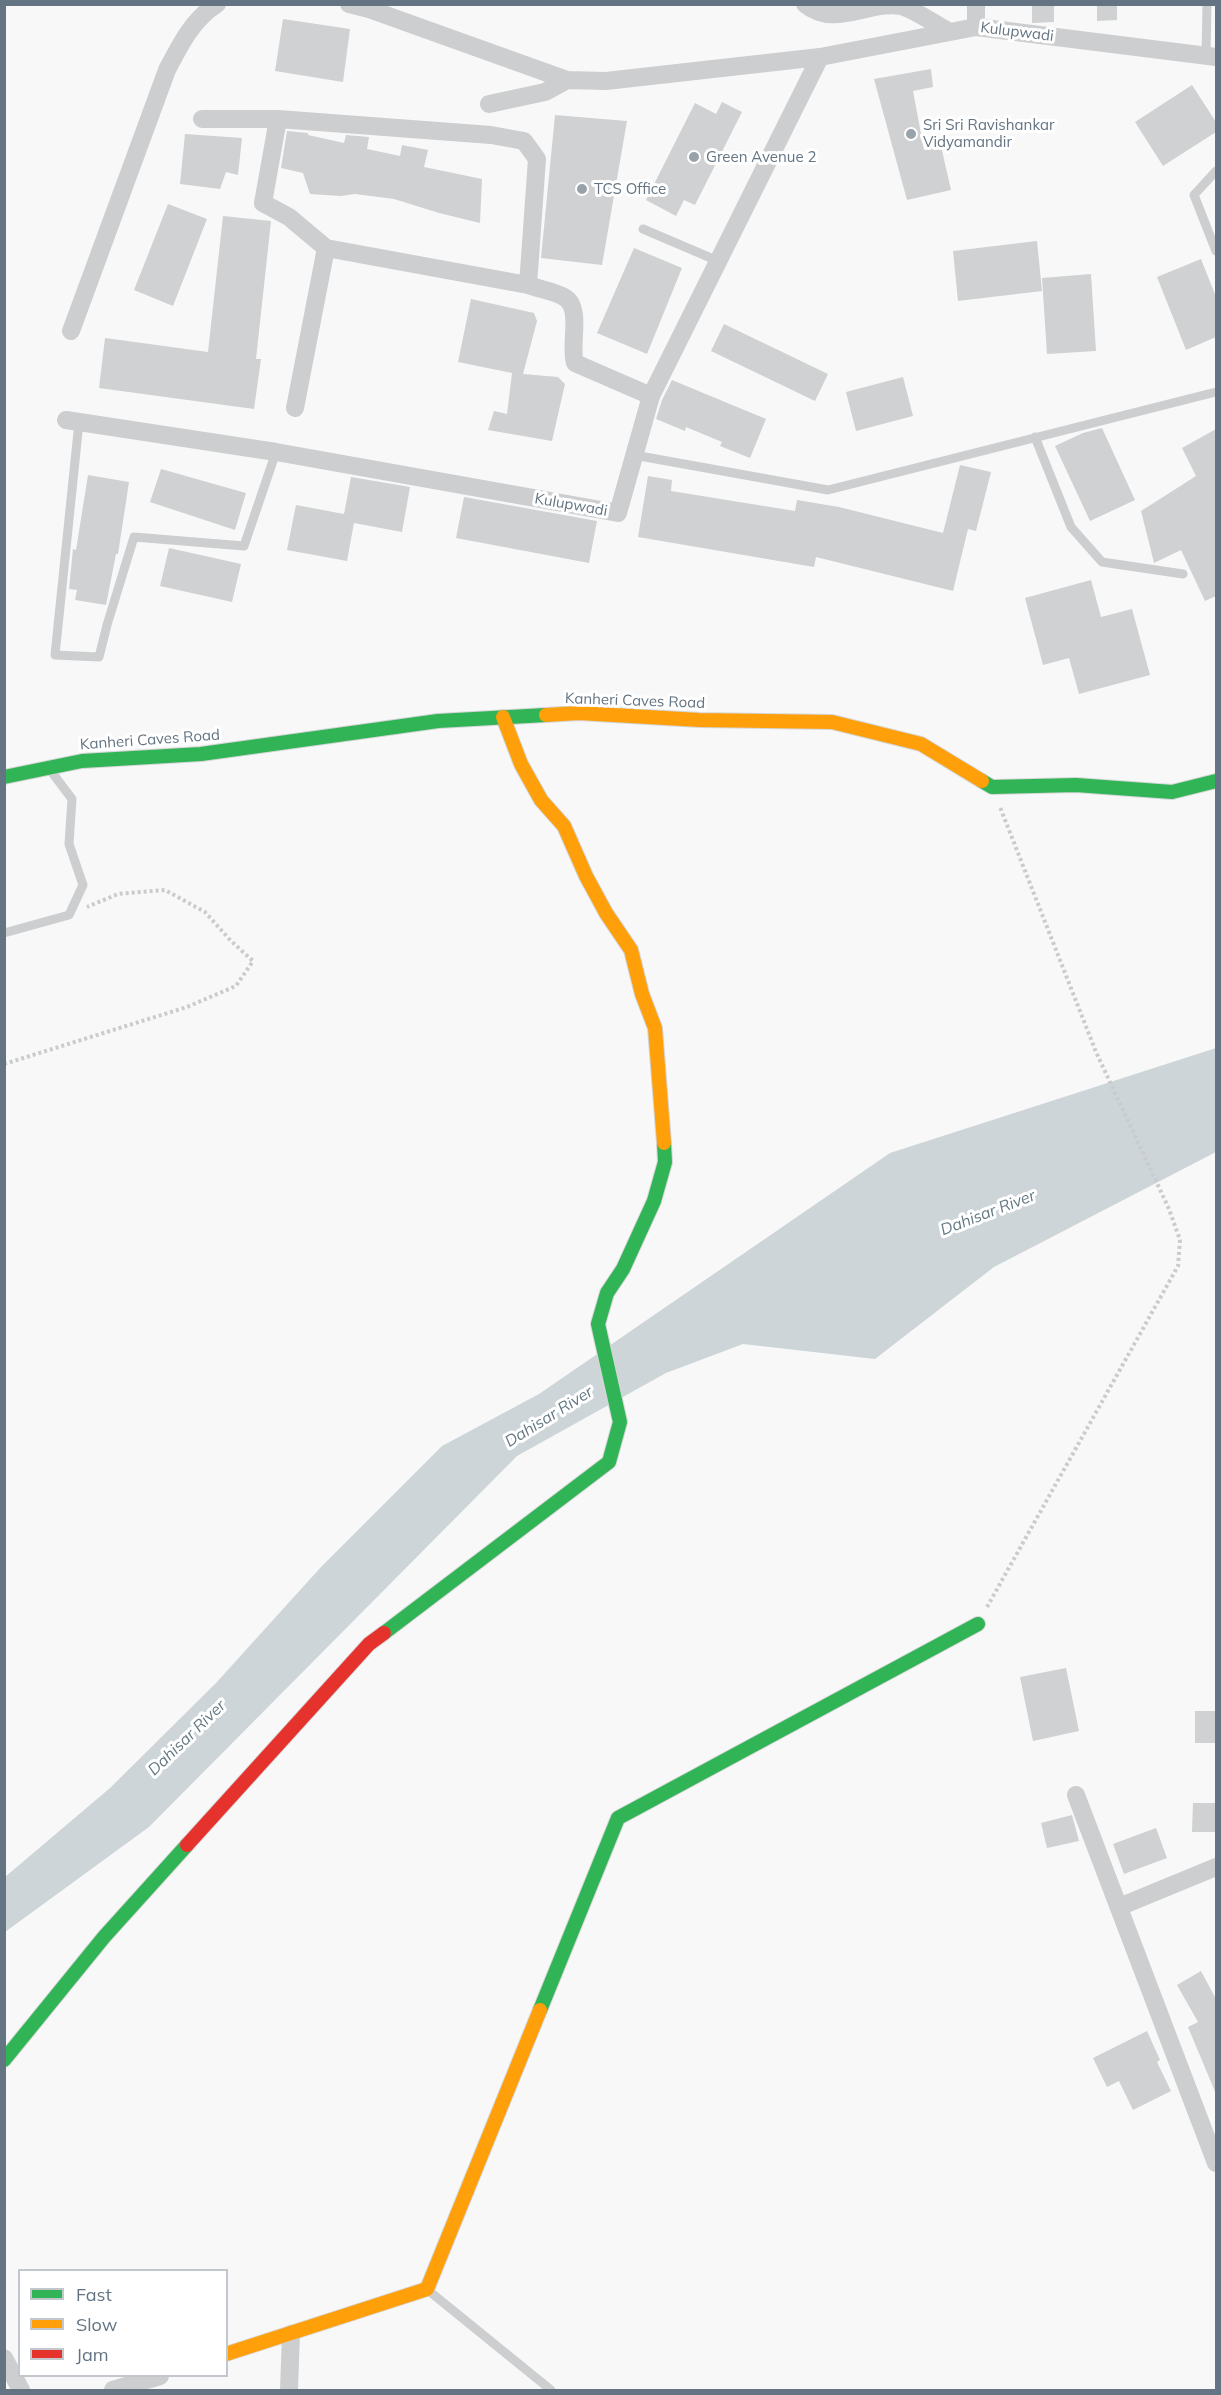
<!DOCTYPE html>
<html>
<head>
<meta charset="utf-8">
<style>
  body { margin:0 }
  #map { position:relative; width:1221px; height:2395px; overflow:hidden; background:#f8f8f8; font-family:Mulish,sans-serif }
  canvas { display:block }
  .frame { position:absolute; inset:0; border:6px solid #647482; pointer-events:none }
  .legend { position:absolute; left:18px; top:2269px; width:210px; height:108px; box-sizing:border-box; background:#fff; border:2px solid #c1c7cd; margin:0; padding:8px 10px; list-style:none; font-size:18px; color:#647482 }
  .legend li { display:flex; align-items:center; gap:12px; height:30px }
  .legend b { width:30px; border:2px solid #c1c7cd }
</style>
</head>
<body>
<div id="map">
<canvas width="1221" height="2395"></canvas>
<div class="frame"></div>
<ul class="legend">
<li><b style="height:8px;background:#30b455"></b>Fast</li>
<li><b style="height:8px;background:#ff9f0a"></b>Slow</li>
<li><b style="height:8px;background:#e5322d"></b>Jam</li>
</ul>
</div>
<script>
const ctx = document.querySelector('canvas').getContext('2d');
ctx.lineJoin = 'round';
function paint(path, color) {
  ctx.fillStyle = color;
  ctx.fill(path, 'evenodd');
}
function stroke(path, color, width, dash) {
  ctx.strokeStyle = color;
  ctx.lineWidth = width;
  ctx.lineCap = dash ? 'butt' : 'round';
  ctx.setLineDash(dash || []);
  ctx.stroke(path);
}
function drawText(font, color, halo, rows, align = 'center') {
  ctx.font = font + ' Mulish,sans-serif';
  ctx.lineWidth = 6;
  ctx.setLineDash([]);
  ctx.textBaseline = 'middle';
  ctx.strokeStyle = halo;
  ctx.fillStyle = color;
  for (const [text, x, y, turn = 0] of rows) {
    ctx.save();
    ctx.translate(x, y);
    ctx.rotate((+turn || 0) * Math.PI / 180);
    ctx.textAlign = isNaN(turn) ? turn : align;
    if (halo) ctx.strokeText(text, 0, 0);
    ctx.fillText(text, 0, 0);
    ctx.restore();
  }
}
paint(new Path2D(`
  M1216 1048V1152L994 1267 875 1359 743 1344 666 1373 517 1456 149 1827 5 1932V1877L110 1788 216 1683 321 1567 442 1446 539 1394 890 1153Z`), '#cdd5d8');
paint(new Path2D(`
  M1032 4H1054V22L1032 23Z
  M1097 4H1117V20L1097 21Z
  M283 19 350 29 343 82 275 71Z
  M931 69 933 87 913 91 924 150 941 146 951 190 907 200 874 79Z
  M1192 85 1216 122V132L1163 166 1135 122Z
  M722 102 742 112 695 205 684 200 676 216 646 200 695 103 716 114Z
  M555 115 627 121 602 265 541 258Z
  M287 131 308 133V135L344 143 346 135 369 137 367 149 400 156 402 145 428 150 424 167 482 179 480 223 439 213 394 199 355 194 341 196 310 194 303 173 281 168Z
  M185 134 242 138 238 175 226 172 220 189 180 184Z
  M168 204 207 219 173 306 134 290Z
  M223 216 271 221 256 359H261L254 409 99 388 105 338 208 352Z
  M1037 241 1042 291 958 301 953 251Z
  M634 248 682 268 647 354 597 333Z
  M1201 259 1216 297V337L1186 350 1157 277Z
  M1091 274 1096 351 1047 354 1042 278Z
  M471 299 534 313 537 321 523 374 558 377 565 384 552 441 488 430 494 411 507 414 512 373 458 362Z
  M724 324 828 374 815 401 711 351Z
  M903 377 913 416 856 431 846 392Z
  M672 380 766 419 750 458 720 446 722 442 686 427 685 431 656 419 662 400Z
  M1102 428 1135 500 1090 521 1055 446 1083 433Z
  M1216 429V596L1205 601 1181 550 1154 563 1141 511 1196 476 1182 448Z
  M960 465 991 472 976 531 968 529 953 591 816 557 814 567 638 537 648 476 672 480 671 491 795 511 797 500 839 507 943 533Z
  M161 469 246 493 235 530 150 502Z
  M88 475 129 482 118 554H116L106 605 75 600 77 590 69 589 73 549 76 550Z
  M351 477 410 487 402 532 354 523 347 561 287 550 296 505 344 514Z
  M464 497 597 521 589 563 456 538Z
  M169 548 241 564 232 602 160 586Z
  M1091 580 1101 617 1132 609 1150 675 1079 694 1069 658 1043 665 1025 598Z
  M1066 1668 1079 1731 1033 1741 1020 1677Z
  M1195 1711H1216V1743H1195Z
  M1193 1803H1216V1832H1192Z
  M1072 1815 1079 1841 1047 1848 1041 1823Z
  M1156 1828 1167 1858 1124 1874 1113 1844Z
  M1201 1971 1216 1999V2094L1188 2027 1198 2022 1177 1985Z
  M1147 2031 1160 2060 1157 2062 1171 2091 1133 2110 1119 2081 1107 2087 1093 2058Z`), '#cfd1d2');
const fast = new Path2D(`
  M4 777 82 761 201 754 438 721 546 715
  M982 781 992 787 1076 785 1172 792 1216 781
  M384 1633 609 1462 620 1422 598 1324 607 1293 623 1269 654 1201 665 1162 664 1143
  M540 2010 618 1818 978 1624
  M4 2060 104 1937 187 1845`);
const slow = new Path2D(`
  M546 715 579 713 699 720 832 722 921 744 982 781
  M503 717 521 764 541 800 564 826 586 876 606 913 631 950 642 994 655 1028 664 1143
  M226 2354 427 2289 540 2010`);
const jam = new Path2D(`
  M187 1845 369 1644 384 1633`);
stroke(fast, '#d5d6d7', 16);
stroke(slow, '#d5d6d7', 16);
stroke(jam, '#d5d6d7', 16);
stroke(new Path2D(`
  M4 1064 187 1007 236 986 253 961 231 941 205 912 165 890 118 894 87 907
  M987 1607 1178 1266 1180 1240 1169 1209 1096 1052 1000 807`), '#cacbcc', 4, [3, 3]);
stroke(new Path2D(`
  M1206 56 1207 4
  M1216 171 1194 195 1216 251
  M643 229 718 261
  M79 422 55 655 99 657 107 625 134 537 244 546 276 452
  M1035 437 1071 527 1102 562 1183 574
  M634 455 828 490 1216 392
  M4 933 69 915 83 885 69 844 72 799 51 771
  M429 2291 551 2390`), '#cdcecf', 9);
stroke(new Path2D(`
  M349 4 369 9 567 80
  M805 4C835 29 869 0 901 6 917 11 933 23 948 31
  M976 27V4
  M489 104 545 92 567 80 606 81 820 57 976 27 1216 57
  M202 119H278L491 135 524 141 537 159 528 285C539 289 553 291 564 297 583 307 569 345 575 363L651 396
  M278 119 263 203 289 217 326 248
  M71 331 167 70C180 45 192 20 217 4
  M295 408 326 248 528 285
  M66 420 276 452 618 513 651 396 820 57
  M1076 1795 1216 2163
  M1119 1907 1216 1867
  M4 2358 21 2390
  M113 2390 160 2376
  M289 2390 291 2334`), '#cdcecf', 18);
stroke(fast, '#30b455', 14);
stroke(slow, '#ff9f0a', 14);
stroke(jam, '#e5322d', 14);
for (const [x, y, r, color] of [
  [911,134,6,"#98a2ab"],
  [694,157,6,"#98a2ab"],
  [582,189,6,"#98a2ab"]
]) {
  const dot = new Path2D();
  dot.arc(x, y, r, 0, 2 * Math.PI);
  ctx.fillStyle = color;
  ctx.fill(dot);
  stroke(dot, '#fff', 2);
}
drawText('15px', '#647482', '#fff', [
  ["Kulupwadi",1017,32,7],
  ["Kulupwadi",571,505,10],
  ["Kanheri Caves Road",635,701,2],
  ["Kanheri Caves Road",150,740,-4]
]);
drawText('15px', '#647482', '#fff', [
  ["Sri Sri Ravishankar",923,125],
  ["Vidyamandir",923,142],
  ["Green Avenue 2",706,157],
  ["TCS Office",594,189]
], 'left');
drawText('italic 16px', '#647983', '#fff', [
  ["Dahisar River",988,1213,-21],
  ["Dahisar River",549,1417,-32],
  ["Dahisar River",187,1738,-44]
]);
</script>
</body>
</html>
